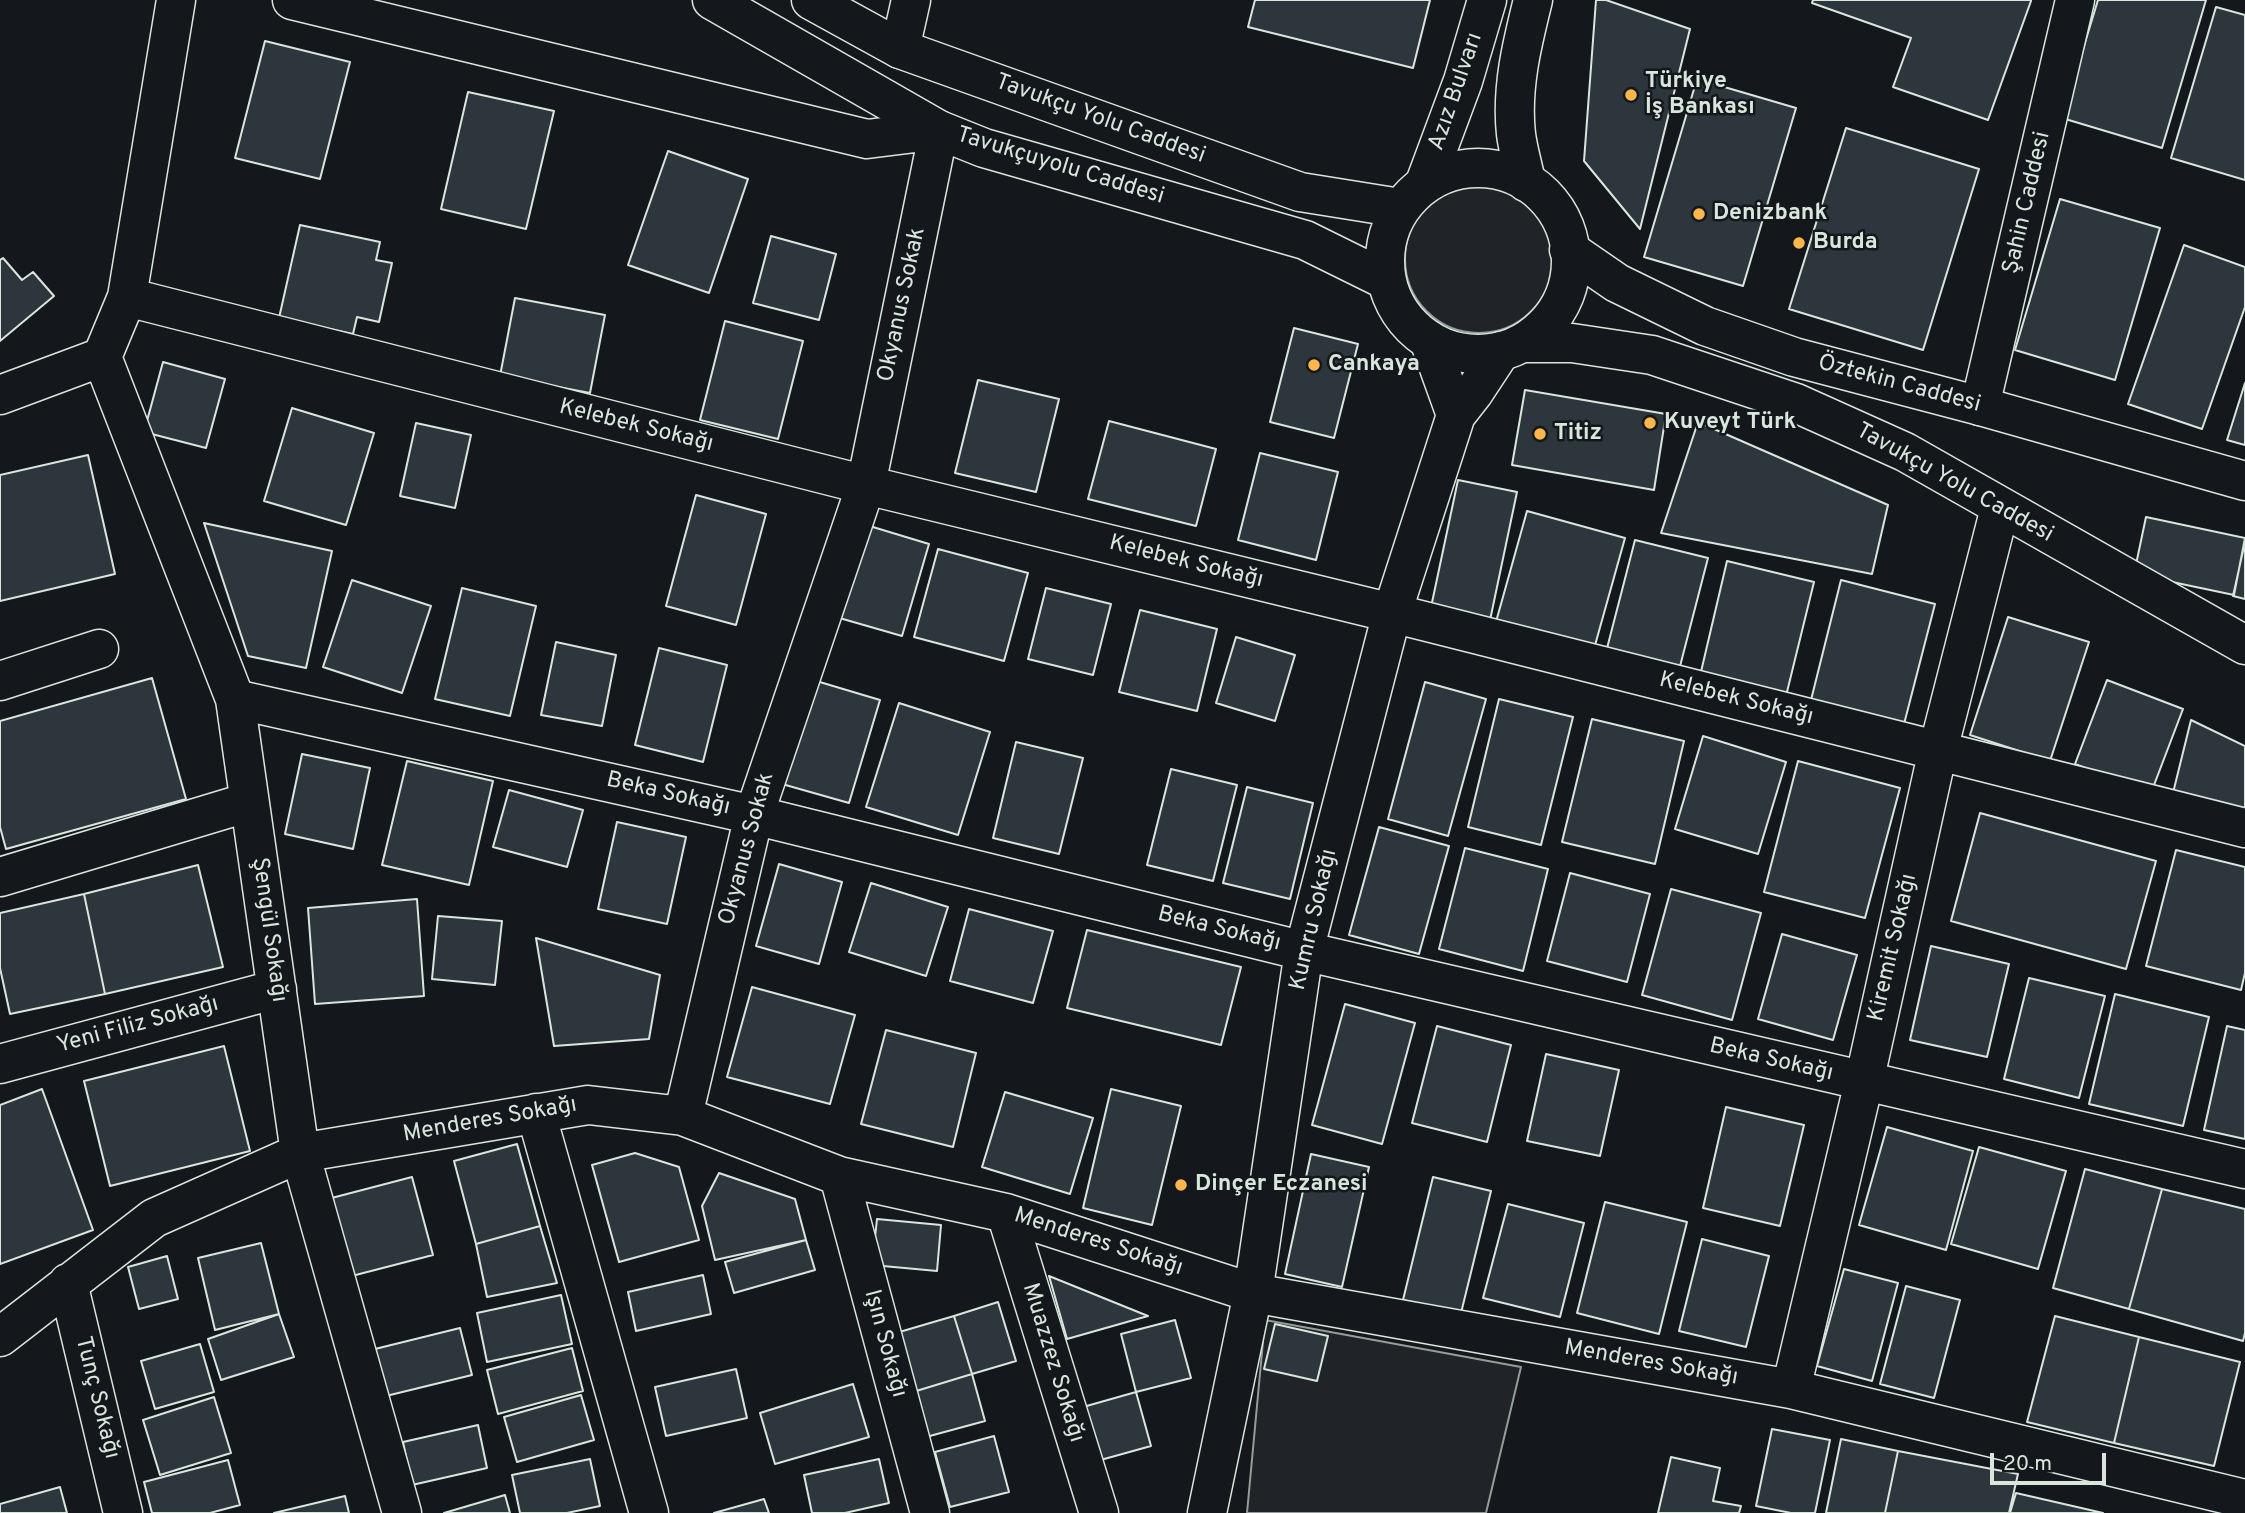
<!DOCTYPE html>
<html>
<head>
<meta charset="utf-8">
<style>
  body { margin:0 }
  #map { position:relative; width:2245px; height:1513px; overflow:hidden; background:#14181c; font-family:Overpass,sans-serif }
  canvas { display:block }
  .scale { position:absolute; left:1990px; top:1453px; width:116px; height:32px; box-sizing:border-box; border:4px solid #d8e6dc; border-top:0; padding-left:9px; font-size:21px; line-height:24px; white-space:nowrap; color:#d8e6dc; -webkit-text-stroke:5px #14181c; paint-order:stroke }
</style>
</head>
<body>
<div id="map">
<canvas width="2245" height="1513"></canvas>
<div class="scale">20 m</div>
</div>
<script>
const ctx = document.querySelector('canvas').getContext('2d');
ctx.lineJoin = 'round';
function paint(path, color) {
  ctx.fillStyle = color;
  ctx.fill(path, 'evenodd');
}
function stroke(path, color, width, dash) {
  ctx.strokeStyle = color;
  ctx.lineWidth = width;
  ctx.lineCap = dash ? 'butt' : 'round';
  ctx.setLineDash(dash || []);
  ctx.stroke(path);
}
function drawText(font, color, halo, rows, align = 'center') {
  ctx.font = font + ' Overpass,sans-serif';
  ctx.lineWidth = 5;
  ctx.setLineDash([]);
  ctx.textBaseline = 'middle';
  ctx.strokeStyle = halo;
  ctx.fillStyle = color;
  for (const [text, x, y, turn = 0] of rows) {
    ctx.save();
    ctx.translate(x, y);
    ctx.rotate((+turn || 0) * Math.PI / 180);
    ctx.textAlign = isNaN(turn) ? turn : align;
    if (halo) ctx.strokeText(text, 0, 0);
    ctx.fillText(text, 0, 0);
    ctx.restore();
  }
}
const green = new Path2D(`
  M1405 259a74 74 0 1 1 148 0a74 74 0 1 1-148 0Z
  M1265 1320 1521 1367 1486 1513H1247Z`);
paint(green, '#202428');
stroke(green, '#939e99', 2);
const building = new Path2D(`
  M1255 0H1430L1413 68 1248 27Z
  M1596 0H1606L1690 29 1640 229 1584 161Z
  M1813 0H2031V1L1988 120 1893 87 1911 38 1812 3Z
  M2098 0H2206L2162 148 2062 118Z
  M2216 7 2245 15V180L2171 158Z
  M265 41 350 62 320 179 235 158Z
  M1697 79 1796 108 1743 286 1644 257Z
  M468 92 554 111 526 229 441 209Z
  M1846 128 1979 169 1923 350 1789 309Z
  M668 151 748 179 709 293 628 265Z
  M2060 199 2160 228 2115 380 2015 350Z
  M300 225 380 242 376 260 392 263 379 322 357 317 353 334 279 318Z
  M771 236 836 254 819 320 753 303Z
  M2184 245 2245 267V307L2202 429 2128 404Z
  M3 258 22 280 33 272 54 296 0 341V260Z
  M515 298 605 315 590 393 500 376Z
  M725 321 803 341 778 439 700 420Z
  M1294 328 1358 344 1334 438 1270 422Z
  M163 362 225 379 206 448 144 432Z
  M978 380 1059 399 1036 492 955 473Z
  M2245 383V445L2227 440Z
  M1525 390 1666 414 1654 490 1512 465Z
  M292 408 374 433 346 525 264 501Z
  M1109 421 1216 449 1196 526 1088 499Z
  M1698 422 1888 505 1872 574 1661 533Z
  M416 423 471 435 455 508 400 496Z
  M1260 453 1338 472 1316 560 1238 540Z
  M88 455 115 574 0 601V475Z
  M1458 480 1517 492 1489 625 1430 612Z
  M696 495 766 514 736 625 666 606Z
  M1527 511 1625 538 1592 656 1494 629Z
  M2146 517 2245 538 2234 595 2134 574Z
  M204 523 332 551 306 668 248 656Z
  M863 524 929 544 902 636 836 617Z
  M1635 540 1708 558 1678 674 1605 656Z
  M2245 542V599L2233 596Z
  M938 549 1028 573 1004 661 914 637Z
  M1727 561 1814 582 1786 696 1700 676Z
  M352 580 431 606 402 693 323 667Z
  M1841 580 1935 604 1903 728 1810 704Z
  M462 588 536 606 510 716 435 699Z
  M1046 588 1111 604 1093 675 1028 659Z
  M1140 610 1217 629 1197 711 1119 692Z
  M2008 617 2089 642 2050 761 1970 735Z
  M1236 637 1295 655 1275 721 1216 703Z
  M556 642 616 655 602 726 541 715Z
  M659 648 727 665 703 762 635 745Z
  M152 678 186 799 6 849 0 827V721Z
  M813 680 880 700 849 803 782 784Z
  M2107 680 2183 709 2151 793 2075 764Z
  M1425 682 1486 699 1448 836 1388 819Z
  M1499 699 1573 717 1541 845 1468 827Z
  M899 703 990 732 958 835 866 807Z
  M1592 719 1684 741 1655 864 1562 842Z
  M2191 720 2245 746V815L2172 797Z
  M1703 736 1786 762 1758 854 1675 829Z
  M1016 742 1083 758 1059 854 993 838Z
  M302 754 370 768 353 849 285 834Z
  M407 761 493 781 469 885 382 865Z
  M1798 761 1900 788 1865 918 1764 892Z
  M1171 769 1237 785 1213 881 1147 865Z
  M1247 787 1313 803 1290 899 1223 883Z
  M509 790 583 810 567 867 493 847Z
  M1980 813 2156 861 2126 969 1951 921Z
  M617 822 686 837 667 924 598 909Z
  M1379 827 1449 846 1419 954 1349 935Z
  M1465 848 1548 869 1523 971 1439 949Z
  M2176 850 2245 867V973L2241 990 2146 966Z
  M779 864 842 882 819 964 756 946Z
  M198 865 223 967 105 994 84 894Z
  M1570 873 1650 894 1627 982 1547 961Z
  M871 883 948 907 926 976 849 952Z
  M1671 889 1761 913 1732 1020 1642 995Z
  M84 894 105 994 10 1014 0 968V913Z
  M417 899 424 996 315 1004 308 908Z
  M969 909 1053 931 1033 1003 950 981Z
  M438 916 502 921 495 985 432 979Z
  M1087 930 1241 967 1221 1045 1067 1008Z
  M1782 934 1857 955 1833 1040 1758 1019Z
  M536 938 660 975 649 1039 554 1046Z
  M1931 946 2009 964 1987 1057 1910 1040Z
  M2029 978 2105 996 2079 1098 2004 1079Z
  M752 987 855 1015 830 1104 727 1077Z
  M2115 994 2209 1017 2183 1126 2089 1104Z
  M1345 1004 1415 1023 1382 1144 1312 1125Z
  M1437 1026 1511 1045 1487 1142 1412 1123Z
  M2227 1026 2245 1030V1139L2204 1130Z
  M886 1030 976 1053 953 1147 861 1124Z
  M224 1046 250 1151 110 1186 84 1081Z
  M1546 1054 1619 1070 1600 1156 1527 1141Z
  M42 1089 93 1230 0 1264V1105Z
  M1111 1089 1181 1106 1152 1225 1083 1208Z
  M1005 1092 1093 1118 1070 1194 982 1167Z
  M1726 1107 1804 1125 1780 1226 1703 1208Z
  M1887 1127 1973 1151 1946 1250 1859 1225Z
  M517 1144 540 1226 476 1244 454 1161Z
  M1979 1147 2066 1171 2038 1269 1951 1244Z
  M635 1153 679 1167 699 1240 619 1262 592 1165Z
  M1311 1154 1369 1167 1342 1287 1285 1274Z
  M2085 1169 2162 1189 2129 1309 2053 1288Z
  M719 1173 795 1199 806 1240 715 1260 702 1206Z
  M412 1177 433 1255 344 1278 324 1200Z
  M1433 1177 1491 1191 1461 1313 1403 1300Z
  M2162 1189 2245 1209V1333L2243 1341 2129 1309Z
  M1605 1202 1687 1222 1659 1334 1577 1313Z
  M1508 1204 1584 1223 1560 1317 1483 1298Z
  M877 1219 941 1225 937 1271 872 1265Z
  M540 1226 557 1283 487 1297 476 1244Z
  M1702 1239 1769 1256 1746 1347 1679 1331Z
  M806 1240 815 1270 734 1293 725 1262Z
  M261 1243 279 1314 215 1330 198 1258Z
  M167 1256 178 1299 139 1309 128 1267Z
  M1844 1269 1898 1283 1872 1381 1817 1366Z
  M703 1275 711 1314 636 1331 628 1292Z
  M1049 1276 1148 1316 1067 1339Z
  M1906 1286 1960 1300 1934 1398 1880 1384Z
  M561 1295 572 1344 487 1362 477 1313Z
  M998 1302 1016 1361 972 1374 954 1316Z
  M279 1314 294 1357 221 1380 208 1339Z
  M954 1316 972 1374 913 1392 896 1333Z
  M2055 1316 2139 1337 2114 1443 2027 1422Z
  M1175 1320 1191 1378 1136 1392 1121 1334Z
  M1275 1324 1328 1336 1317 1381 1264 1369Z
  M460 1328 472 1375 386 1396 375 1349Z
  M2139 1337 2240 1362 2214 1466 2114 1443Z
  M200 1344 214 1392 155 1409 141 1361Z
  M572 1348 583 1391 498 1414 487 1370Z
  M736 1369 747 1418 666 1436 655 1387Z
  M972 1374 985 1421 926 1437 913 1392Z
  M853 1384 869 1437 775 1464 760 1413Z
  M1136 1392 1151 1446 1097 1461 1083 1407Z
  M581 1395 594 1440 517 1462 504 1417Z
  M214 1397 231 1453 160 1475 143 1420Z
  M478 1425 487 1468 412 1485 403 1442Z
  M1772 1429 1830 1440 1815 1513H1791L1756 1506Z
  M994 1436 1009 1492 950 1507 935 1452Z
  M1841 1439 1898 1451 1885 1513H1826Z
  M1898 1451 2018 1474 2009 1513H1885Z
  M1671 1457 1720 1468 1713 1501 1741 1506 1739 1513H1658Z
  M590 1459 600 1506 567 1513H520L512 1475Z
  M879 1459 889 1503 845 1513H812L804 1475Z
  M228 1460 240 1505 210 1513H152L144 1482Z
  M60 1487 67 1513H0V1504Z
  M2016 1493 2103 1513H2010Z
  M505 1495 510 1513H444Z
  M345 1496 349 1513H274Z
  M764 1499 769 1513H714Z`);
paint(building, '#2c363c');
stroke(building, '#d8e6dc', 2);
const minor = new Path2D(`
  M292 0 867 139 939 130 866 485 754 815 683 1116
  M900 49 911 0
  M1526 182C1523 166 1518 150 1516 134 1511 88 1522 44 1533 0
  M1425 183 1463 81 1487 0
  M127 297 866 485 1392 613 2245 828
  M102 357 235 699 300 1153 402 1513
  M0 395 102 357 127 297 176 0
  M1980 406 2075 0
  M1456 415 1474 392 1501 351
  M0 681 99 649
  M235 699 754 815 1304 951 2245 1169
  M0 877 249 802
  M0 1064 277 989
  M536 1113 649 1513
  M839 1176 930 1513
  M1006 1213 1099 1513
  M68 1283 123 1513
  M0 1337 154 1218 300 1153 588 1105 683 1116 839 1176 1006 1213 1253 1293 1791 1389 2245 1499
  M1791 1389 1864 1082 1938 750 2000 508
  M1207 1513 1253 1293 1304 951 1392 613 1456 415 1429 340`);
const major = new Path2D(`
  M712 0 939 130 984 148 1305 240 1386 280
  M811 0 900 49 1300 192 1400 208
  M1385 261a93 93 0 1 1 186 0a93 93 0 1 1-186 0Z
  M1569 250 1617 283 1705 326 1794 357 1980 406 2245 481
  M1523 343H1572L1652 355 1796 403 1905 452 2245 645`);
stroke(minor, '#d8e6dc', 41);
stroke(major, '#d8e6dc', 41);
stroke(minor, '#14181c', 38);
stroke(major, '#14181c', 38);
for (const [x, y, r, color] of [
  [1631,95,7,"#ffb74d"],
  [1699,214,7,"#ffb74d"],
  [1799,243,7,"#ffb74d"],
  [1314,365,7,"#ffb74d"],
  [1650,423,7,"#ffb74d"],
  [1540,434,7,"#ffb74d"],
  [1181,1185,7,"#ffb74d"]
]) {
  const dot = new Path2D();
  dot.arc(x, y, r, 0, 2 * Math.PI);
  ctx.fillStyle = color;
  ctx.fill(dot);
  stroke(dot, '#14181c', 2.5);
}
drawText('bold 23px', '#d8e6dc', '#14181c', [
  ["Türkiye",1645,82],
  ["İş Bankası",1645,108],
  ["Denizbank",1713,214],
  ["Burda",1813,243],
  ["Cankaya",1328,365],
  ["Kuveyt Türk",1664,423],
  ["Titiz",1554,434],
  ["Dinçer Eczanesi",1195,1185]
], 'left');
drawText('23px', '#d8e6dc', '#14181c', [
  ["Azız Bulvarı",1457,92,-71],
  ["Tavukçu Yolu Caddesi",1100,120,20],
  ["Tavukçuyolu Caddesi",1060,167,17],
  ["Şahin Caddesi",2028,203,-77],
  ["Okyanus Sokak",903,305,-78],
  ["Öztekin Caddesi",1899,385,15],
  ["Kelebek Sokağı",636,427,14],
  ["Tavukçu Yolu Caddesi",1954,484,29],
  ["Kelebek Sokağı",1186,563,14],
  ["Kelebek Sokağı",1736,700,14],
  ["Beka Sokağı",668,795,13],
  ["Okyanus Sokak",748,849,-75],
  ["Kumru Sokağı",1315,920,-77],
  ["Şengül Sokağı",268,930,82],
  ["Beka Sokağı",1219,930,14],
  ["Kiremit Sokağı",1894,948,-77],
  ["Yeni Filiz Sokağı",138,1026,-15],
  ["Beka Sokağı",1771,1061,13],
  ["Menderes Sokağı",490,1121,-10],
  ["Menderes Sokağı",1098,1243,18],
  ["Işın Sokağı",884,1344,75],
  ["Muazzez Sokağı",1052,1363,73],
  ["Menderes Sokağı",1651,1364,10],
  ["Tunç Sokağı",96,1398,76]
]);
</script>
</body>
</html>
